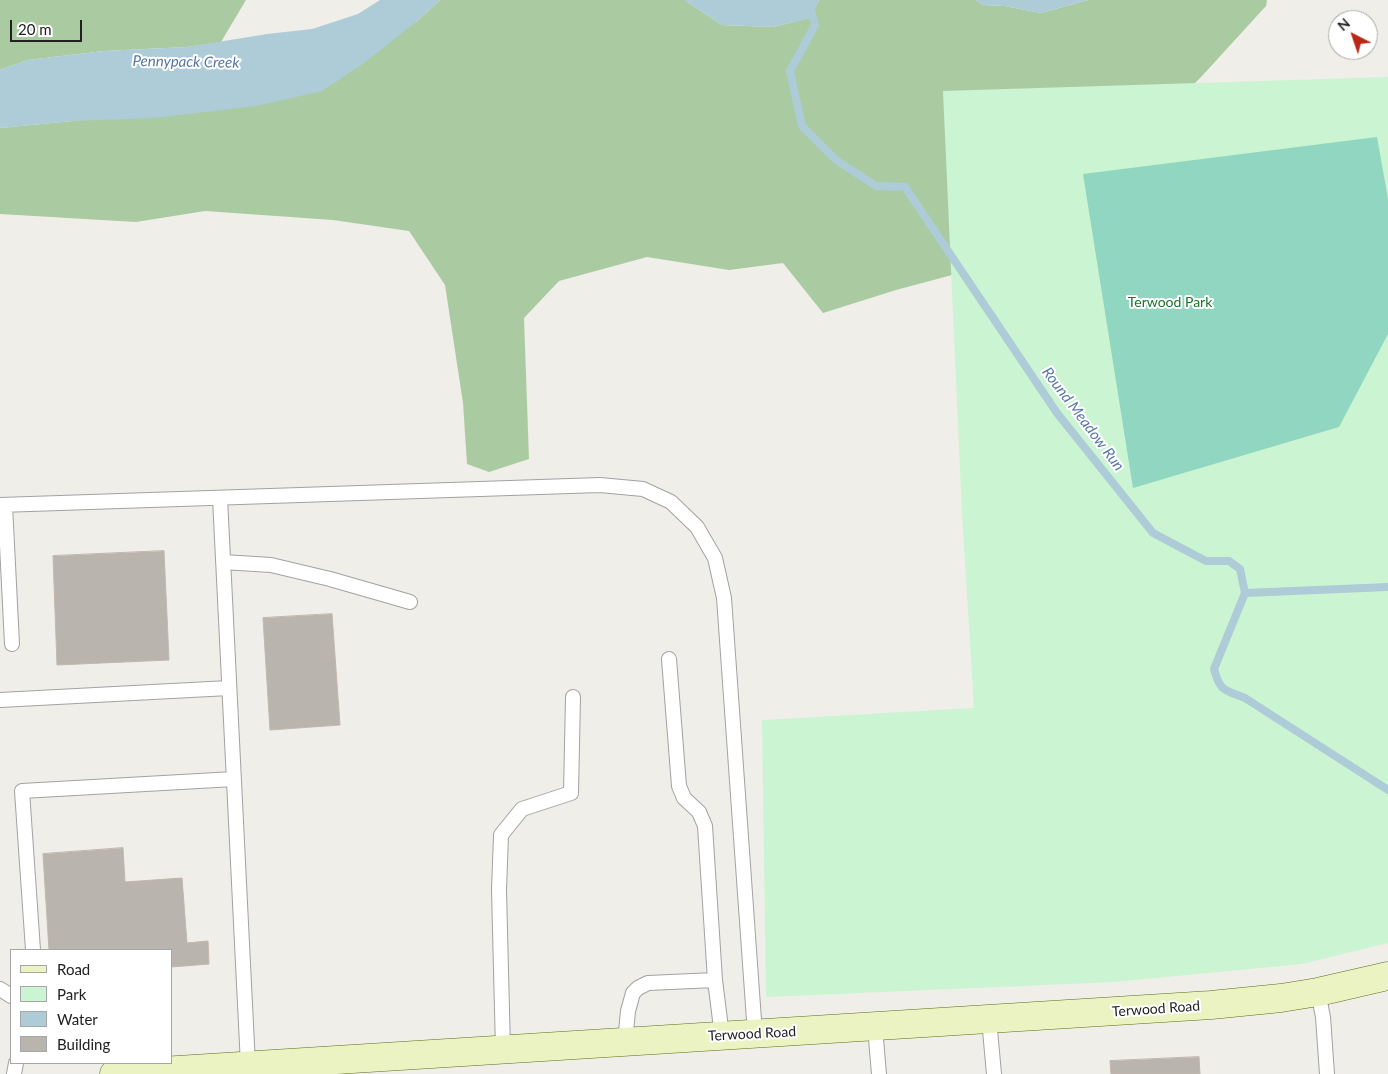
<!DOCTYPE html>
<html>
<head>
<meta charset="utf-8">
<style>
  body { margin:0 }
  #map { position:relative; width:1388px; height:1074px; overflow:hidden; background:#f0eee8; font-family:Lato,sans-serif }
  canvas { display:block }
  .legend { position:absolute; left:10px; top:949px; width:162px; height:115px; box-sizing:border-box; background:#fff; border:1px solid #a6a6a6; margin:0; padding:6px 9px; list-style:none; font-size:15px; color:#212121 }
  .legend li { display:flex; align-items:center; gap:10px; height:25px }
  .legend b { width:25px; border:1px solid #a6a6a6 }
  .north { position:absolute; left:1328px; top:10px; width:50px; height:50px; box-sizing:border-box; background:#fff; border:1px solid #a6a6a6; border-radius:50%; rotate:319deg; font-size:14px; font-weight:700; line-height:20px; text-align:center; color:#212121 }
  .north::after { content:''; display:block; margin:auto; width:18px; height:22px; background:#bb2617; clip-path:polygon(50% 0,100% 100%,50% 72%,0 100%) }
  .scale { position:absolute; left:10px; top:20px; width:72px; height:22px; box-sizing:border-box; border:2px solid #212121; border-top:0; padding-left:6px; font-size:15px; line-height:18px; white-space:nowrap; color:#212121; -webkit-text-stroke:4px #fff; paint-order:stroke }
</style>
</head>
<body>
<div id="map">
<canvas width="1388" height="1074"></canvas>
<ul class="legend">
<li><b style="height:6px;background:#ecf3c3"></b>Road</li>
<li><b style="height:14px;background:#cbf4d2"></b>Park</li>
<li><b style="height:14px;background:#aecbd8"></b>Water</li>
<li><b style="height:14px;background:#b9b4ae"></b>Building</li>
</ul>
<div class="north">N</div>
<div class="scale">20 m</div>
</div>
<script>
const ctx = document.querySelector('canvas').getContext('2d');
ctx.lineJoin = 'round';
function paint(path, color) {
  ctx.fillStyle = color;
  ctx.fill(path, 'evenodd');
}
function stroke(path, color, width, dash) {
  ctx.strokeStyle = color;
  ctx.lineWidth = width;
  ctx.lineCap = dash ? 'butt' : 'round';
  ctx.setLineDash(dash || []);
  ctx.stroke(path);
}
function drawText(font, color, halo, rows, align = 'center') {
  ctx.font = font + ' Lato,sans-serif';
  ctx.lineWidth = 4;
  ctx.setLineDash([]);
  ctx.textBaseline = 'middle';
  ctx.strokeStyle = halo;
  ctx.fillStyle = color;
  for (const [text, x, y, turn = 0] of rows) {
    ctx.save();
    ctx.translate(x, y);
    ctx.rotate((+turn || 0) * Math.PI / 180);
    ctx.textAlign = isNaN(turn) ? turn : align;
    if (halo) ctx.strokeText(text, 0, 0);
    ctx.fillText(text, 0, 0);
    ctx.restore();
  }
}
paint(new Path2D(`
  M0 0H246L221 42 187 47 104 51 28 60 0 70Z
  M440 0H686V1L722 25 773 27 810 18 819 0H976L983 5 1005 6 1041 13 1088 0H1267L1266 6 1202 76 1023 256 896 290 823 313 783 263 729 270 647 257 559 281 524 318 529 459 489 472 467 464 463 403 445 285 409 231 333 220 205 211 136 222 0 214V128L72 121 416 22Z`), '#aacba2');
paint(new Path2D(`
  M1388 77V943L1302 964 1114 982 766 997 762 720 974 708 962 514 943 91Z`), '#cbf4d2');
paint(new Path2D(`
  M1377 137 1388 199V334L1339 427 1133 488 1083 174Z`), '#90d6c1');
paint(new Path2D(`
  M380 0H440L416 22 364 63 322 91 256 106 153 118 72 121 0 128V70L28 60 104 51 187 47 267 34 312 29 358 14Z
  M686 0H819L811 18 773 27 722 25 686 1Z
  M976 0H1088L1041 13 1005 6 983 5Z`), '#aecbd8');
stroke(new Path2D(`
  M808 0 815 25 790 71 802 126 836 160 876 186 905 187 1057 413 1153 533 1206 561H1229L1240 569 1245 593 1214 669C1220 692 1225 690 1245 698L1388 790
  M1245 593 1388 587`), '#aecbd8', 8);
const building = new Path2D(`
  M164 551 169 660 57 665 53 556Z
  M332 614 340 725 270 730 263 618Z
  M123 848 125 882 182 878 187 943 208 941 209 964 171 967V950H49L43 854Z
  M1199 1057 1200 1074H1111L1110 1061Z`);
paint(building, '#b9b4ae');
stroke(building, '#c0b7ac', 1);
const lane = new Path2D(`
  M220 498 248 1065
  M0 505 600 485 643 489 671 502 697 527 715 558 724 598 755 1034
  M5 505 12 644
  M223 562 271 565 330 579 410 602
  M669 659 679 786 684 798 699 812 705 826 715 980
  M0 700 229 688
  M33 950 22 791 234 779
  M0 989 11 996
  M1318 992 1323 1017 1327 1074
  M989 1019 994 1074
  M875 1027 879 1074
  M625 1042 628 1011 633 993 638 988 648 983 715 980 722 1036
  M503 1050 499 890 501 835 522 809 571 793 573 697
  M14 1074 16 1063`);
const secondary = new Path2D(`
  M114 1074 1211 1005 1281 998 1318 992 1388 976`);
stroke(lane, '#a2a2a2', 16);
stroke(secondary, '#5b6e12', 29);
stroke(lane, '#fff', 14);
stroke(secondary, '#ecf3c3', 28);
drawText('14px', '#197529', '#fff', [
  ["Terwood Park",1170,302]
]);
drawText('14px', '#212121', '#fff', [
  ["Terwood Road",1156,1009,-4],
  ["Terwood Road",752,1034,-3]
]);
drawText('italic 15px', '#5777a7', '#fff', [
  ["Pennypack Creek",186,62,1],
  ["Round Meadow Run",1083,419,53]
]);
</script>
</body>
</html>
